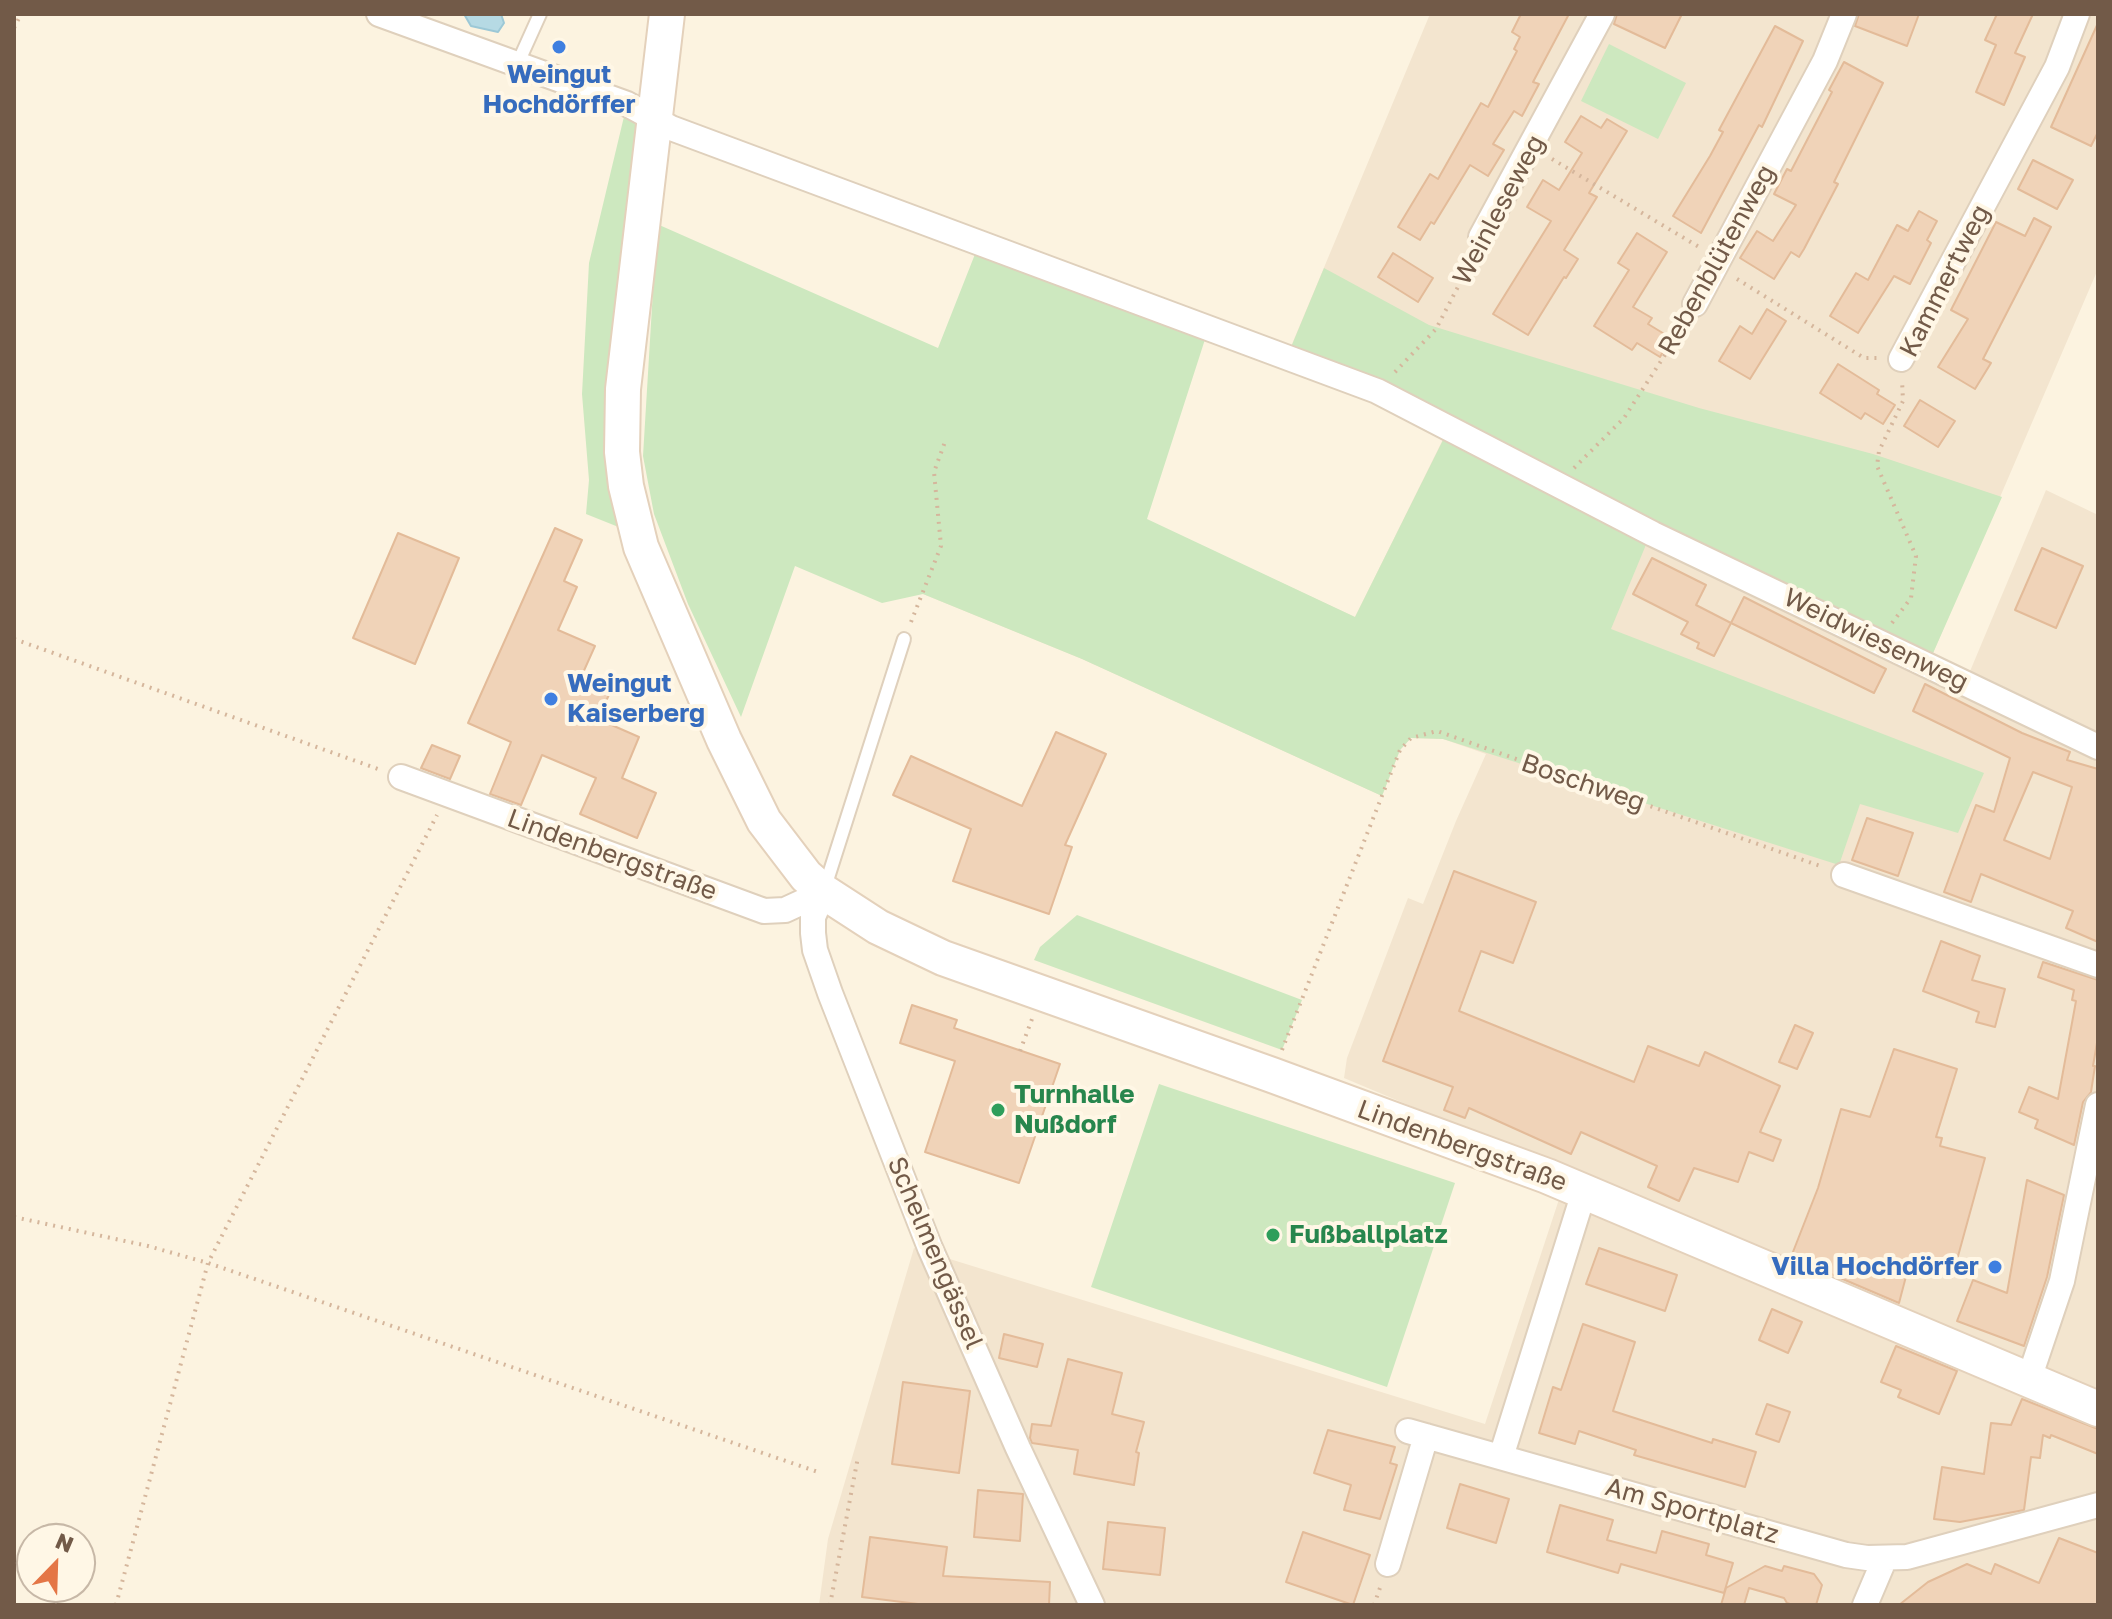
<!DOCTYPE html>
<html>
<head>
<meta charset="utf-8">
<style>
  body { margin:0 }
  #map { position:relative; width:2112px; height:1619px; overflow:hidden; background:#fcf3e0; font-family:"Golos Text",sans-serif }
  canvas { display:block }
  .frame { position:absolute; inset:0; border:16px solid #725a48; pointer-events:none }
  .north { position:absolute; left:16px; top:1523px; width:80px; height:80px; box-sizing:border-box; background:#fff7e6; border:2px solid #c7b8a7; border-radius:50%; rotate:23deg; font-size:22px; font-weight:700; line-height:32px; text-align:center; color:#725a48 }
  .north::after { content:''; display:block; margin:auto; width:28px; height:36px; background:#e47646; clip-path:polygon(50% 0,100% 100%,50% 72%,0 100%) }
</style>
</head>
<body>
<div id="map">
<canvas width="2112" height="1619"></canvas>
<div class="frame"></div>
<div class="north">N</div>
</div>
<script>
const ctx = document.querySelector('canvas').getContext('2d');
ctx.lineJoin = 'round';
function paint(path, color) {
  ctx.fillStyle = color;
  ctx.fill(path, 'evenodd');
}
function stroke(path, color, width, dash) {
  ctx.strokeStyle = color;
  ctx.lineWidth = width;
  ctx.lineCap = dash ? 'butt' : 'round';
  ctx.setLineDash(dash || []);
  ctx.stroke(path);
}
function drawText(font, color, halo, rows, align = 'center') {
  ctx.font = font + ' "Golos Text",sans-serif';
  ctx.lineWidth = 8;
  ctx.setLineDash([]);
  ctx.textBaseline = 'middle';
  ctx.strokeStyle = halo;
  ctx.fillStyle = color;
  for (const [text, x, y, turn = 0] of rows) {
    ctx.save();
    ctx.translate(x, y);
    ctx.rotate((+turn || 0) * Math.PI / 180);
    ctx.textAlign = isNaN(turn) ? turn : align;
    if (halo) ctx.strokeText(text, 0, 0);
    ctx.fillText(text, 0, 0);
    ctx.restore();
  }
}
paint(new Path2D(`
  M1430 14H2098V269L1930 660 1968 676 2046 490 2098 515V1605H819L828 1539 914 1248 1485 1424 1568 1172 1344 1078 1347 1058 1408 898 1423 904 1456 821 1486 754 1443 739 1411 738 1400 750 1382 796 1082 659 923 594 1147 520 1355 617 1454 417 1287 356Z`), '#f3e5cf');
paint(new Path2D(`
  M1609 44 1686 83 1658 139 1581 101Z
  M627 104 640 130 621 528 586 514 589 480 582 394 589 263Z
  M657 224 938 348 979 244 1209 327 1147 519 1355 617 1450 426 1289 352 1324 268 1429 325 1699 408 1873 454 2002 497 1930 660 1655 523 1611 629 1984 773 1958 833 1860 804 1839 865 1443 739 1411 738 1400 750 1382 796 1082 659 923 594 882 603 795 566 741 717 688 604 654 514 643 456Z
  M1077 915 1302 1000 1282 1050 1034 960 1040 947Z
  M1159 1084 1455 1183 1387 1387 1091 1287Z`), '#cde8bf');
const water = new Path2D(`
  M464 14H501L504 23 498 32 471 26Z`);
paint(water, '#b6dae4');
stroke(water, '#9cc8d6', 2);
const building = new Path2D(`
  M1521 14H1569L1533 82 1539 84 1522 116 1514 111 1493 144 1504 150 1488 176 1470 165 1434 224 1431 222 1420 240 1398 227 1430 174 1438 179 1481 103 1488 107 1517 51 1514 49 1520 37 1512 32Z
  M1617 14H1682L1665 48 1614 24Z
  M1859 14H1919L1907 46 1855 26Z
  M1997 14H2033L2015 53 2025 57 2004 105 1976 92 1996 45 1985 40Z
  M2098 23V132L2091 146 2051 127Z
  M1775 26 1803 41 1762 127 1759 125 1701 233 1673 216 1710 156 1723 132 1719 130Z
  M1844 62 1883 83 1834 182 1838 184 1804 249 1799 257 1791 252 1774 279 1740 258 1757 231 1773 241 1796 205 1774 194 1787 169 1791 171 1832 92 1829 90Z
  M1581 116 1601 128 1607 119 1627 131 1589 193 1597 197 1564 250 1578 259 1566 278 1564 277 1528 335 1493 314 1551 221 1527 207 1543 180 1559 190 1582 153 1565 142Z
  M2033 160 2073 180 2057 209 2018 189Z
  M1919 211 1937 221 1927 240 1931 243 1910 284 1894 276 1858 333 1830 316 1856 273 1868 280 1897 225 1908 231Z
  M2034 218 2051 227 1983 359 1991 363 1975 389 1938 367 1968 319 1951 310 1996 222 2025 236Z
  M1637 233 1667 252 1633 307 1652 318 1648 324 1671 338 1660 357 1637 343 1632 350 1594 326 1629 270 1618 263Z
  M1393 253 1433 278 1418 302 1378 277Z
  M1767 309 1786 321 1750 379 1719 361 1740 326 1752 334Z
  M1838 364 1879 390 1877 394 1895 405 1883 424 1865 413 1861 419 1820 393Z
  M1920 400 1955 421 1938 447 1904 426Z
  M555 528 582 540 564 581 577 587 558 630 595 646 582 675 612 688 598 719 639 737 622 778 656 793 637 838 580 814 596 778 542 755 521 805 490 794 511 742 468 723Z
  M398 533 459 558 415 664 353 638Z
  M2042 548 2083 566 2056 628 2015 610Z
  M1652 558 1706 585 1696 605 1731 623 1714 656 1697 648 1699 643 1681 634 1688 622 1633 594Z
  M1744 597 1886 669 1874 693 1731 623Z
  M1925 684 2022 733 2070 752 2067 760 2098 769V942L2066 928 2073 911 1981 874 1971 902 1944 892 1976 805 1994 812 2010 758 1913 711ZM2033 772 2072 787 2050 859 2004 840Z
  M1056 732 1106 754 1065 845 1072 847 1049 914 953 881 971 829 893 795 911 756 1022 806Z
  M432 745 460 756 450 779 421 768Z
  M1867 818 1913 833 1898 876 1852 860Z
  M1454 871 1536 902 1513 963 1481 951 1459 1011 1634 1082 1648 1046 1699 1066 1705 1052 1780 1086 1760 1132 1781 1140 1773 1161 1749 1152 1738 1182 1694 1168 1679 1201 1648 1187 1657 1166 1581 1132 1571 1154 1469 1108 1465 1118 1444 1110 1453 1087 1383 1061Z
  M1941 941 1980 956 1972 980 2005 989 1995 1027 1976 1022 1979 1012 1923 991Z
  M2043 962 2098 980V1037L2093 1066H2095L2091 1092 2083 1102 2074 1145 2035 1128 2038 1120 2019 1112 2029 1087 2058 1099 2076 1001 2072 1000 2074 990 2038 977Z
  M912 1005 957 1020 954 1028 1060 1064 1019 1183 925 1152 955 1061 900 1043Z
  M1795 1025 1813 1033 1797 1069 1779 1062Z
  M1894 1049 1957 1069 1936 1137 1942 1138 1940 1146 1985 1158 1952 1278 1909 1265 1899 1303 1791 1257 1818 1188 1841 1109 1870 1117Z
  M2027 1180 2064 1195 2047 1277 2024 1346 1957 1321 1973 1280 2007 1293Z
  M1599 1248 1677 1275 1665 1311 1586 1284Z
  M1772 1309 1802 1322 1788 1353 1759 1340Z
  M1583 1324 1635 1342 1613 1411 1712 1443 1713 1439 1756 1452 1745 1487 1634 1455 1636 1450 1579 1431 1575 1444 1539 1433 1553 1387 1561 1390Z
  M1004 1334 1043 1344 1037 1367 999 1358Z
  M1896 1346 1957 1371 1939 1414 1898 1397 1901 1390 1881 1382Z
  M1068 1359 1122 1373 1112 1414 1144 1422 1136 1452 1139 1453 1134 1485 1074 1474 1078 1450 1032 1443 1030 1438 1032 1424 1051 1426Z
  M903 1382 970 1391 959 1473 892 1464Z
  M2022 1399 2098 1429V1454L2051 1435 2050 1438 2043 1435 2040 1458 2031 1457 2024 1510 1960 1522 1934 1519 1942 1467 1984 1474 1991 1423 2011 1425Z
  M1767 1404 1790 1412 1779 1442 1756 1434Z
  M1328 1430 1395 1447 1390 1463 1397 1465 1380 1519 1344 1510 1351 1485 1314 1473Z
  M1460 1484 1509 1499 1496 1543 1447 1528Z
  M978 1490 1023 1494 1020 1541 974 1537Z
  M1560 1505 1613 1520 1607 1540 1656 1553 1662 1531 1709 1544 1706 1555 1733 1563 1724 1593 1621 1564 1618 1573 1547 1552Z
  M1108 1522 1165 1528 1160 1575 1103 1569Z
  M1303 1532 1370 1555 1353 1605 1286 1582Z
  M870 1537 947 1547 943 1576 1050 1582 1049 1605H926L862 1597Z
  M2059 1538 2098 1553V1605H1899L1928 1582 1967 1564 1991 1574 1995 1564 2039 1583Z
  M1765 1566 1782 1571 1784 1566 1814 1574 1822 1585 1816 1605H1793L1787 1603 1784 1598 1749 1588 1744 1605H1721L1726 1588Z`);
paint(building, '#f0d3b8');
stroke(building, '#e3bb99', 2);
const service = new Path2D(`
  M517 65 540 14
  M825 887 904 639`);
const minor = new Path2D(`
  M379 14 627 104 671 128 1377 391 1653 534 2098 747
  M1481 237 1602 14
  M1695 304 1825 61 1844 14
  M1901 359 2057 67 2077 14
  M401 777 764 911 785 910 824 892
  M1844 875 2098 965
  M824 892 813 917V933L815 950 830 993 930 1248 1018 1448 1092 1605
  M2029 1379 2062 1281 2098 1105
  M1408 1431 1846 1555 1867 1558 1907 1557 2098 1505
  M1501 1457 1584 1192
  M1388 1564 1426 1436
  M1865 1605 1885 1558`);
const secondary = new Path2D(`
  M667 14 623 389 622 452 626 486 641 547 724 740 764 821 806 876 824 892 878 927 943 958 1272 1075 1547 1176 2098 1409`);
stroke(service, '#dfd0bc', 16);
stroke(minor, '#dfd0bc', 28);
stroke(secondary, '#e4d1bb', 38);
stroke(new Path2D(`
  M14 28 21 14
  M1552 159 1699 247
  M1737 279 1864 358H1877
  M1395 372 1436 329 1473 258
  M1574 468 1624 418 1685 324
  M911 622 941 546 934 472 946 439
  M1892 623 1911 598 1916 556 1877 466 1879 451 1903 401 1902 380
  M14 639 381 770
  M1282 1050 1400 750 1411 738 1437 731 1823 867
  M1020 1051 1032 1019
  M14 1217 148 1246 208 1263 821 1473
  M116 1605 208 1263 437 815
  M830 1605 858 1457
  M1374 1605 1381 1585`), '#d5b69c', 4, [2, 6]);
stroke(service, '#fff', 12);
stroke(minor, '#fff', 24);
stroke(secondary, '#fff', 34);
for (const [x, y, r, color] of [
  [559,47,8,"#3f7fe0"],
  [551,699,8,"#3f7fe0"],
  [998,1110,8,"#2e9e5b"],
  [1273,1235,8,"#2e9e5b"],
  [1995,1267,8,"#3f7fe0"]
]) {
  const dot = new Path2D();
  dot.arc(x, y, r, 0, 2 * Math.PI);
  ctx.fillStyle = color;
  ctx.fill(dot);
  stroke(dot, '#fff7e6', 3);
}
drawText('bold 26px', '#366cbe', '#fff7e6', [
  ["Weingut",559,75],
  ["Hochdörffer",559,105],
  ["Weingut",567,684,"left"],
  ["Kaiserberg",567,714,"left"],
  ["Villa Hochdörfer",1979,1267,"right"]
]);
drawText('26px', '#725a48', '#fff7e6', [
  ["Weinleseweg",1499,210,-62],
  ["Rebenblütenweg",1717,260,-61],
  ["Kammertweg",1945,281,-63],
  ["Weidwiesenweg",1876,640,26],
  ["Boschweg",1583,783,19],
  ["Lindenbergstraße",612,855,20],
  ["Lindenbergstraße",1462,1146,20],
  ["Schelmengässel",935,1253,67],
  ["Am Sportplatz",1692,1511,16]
]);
drawText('bold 26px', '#27864d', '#fff7e6', [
  ["Turnhalle",1014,1095],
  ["Nußdorf",1014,1125],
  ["Fußballplatz",1289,1235]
], 'left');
</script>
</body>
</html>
